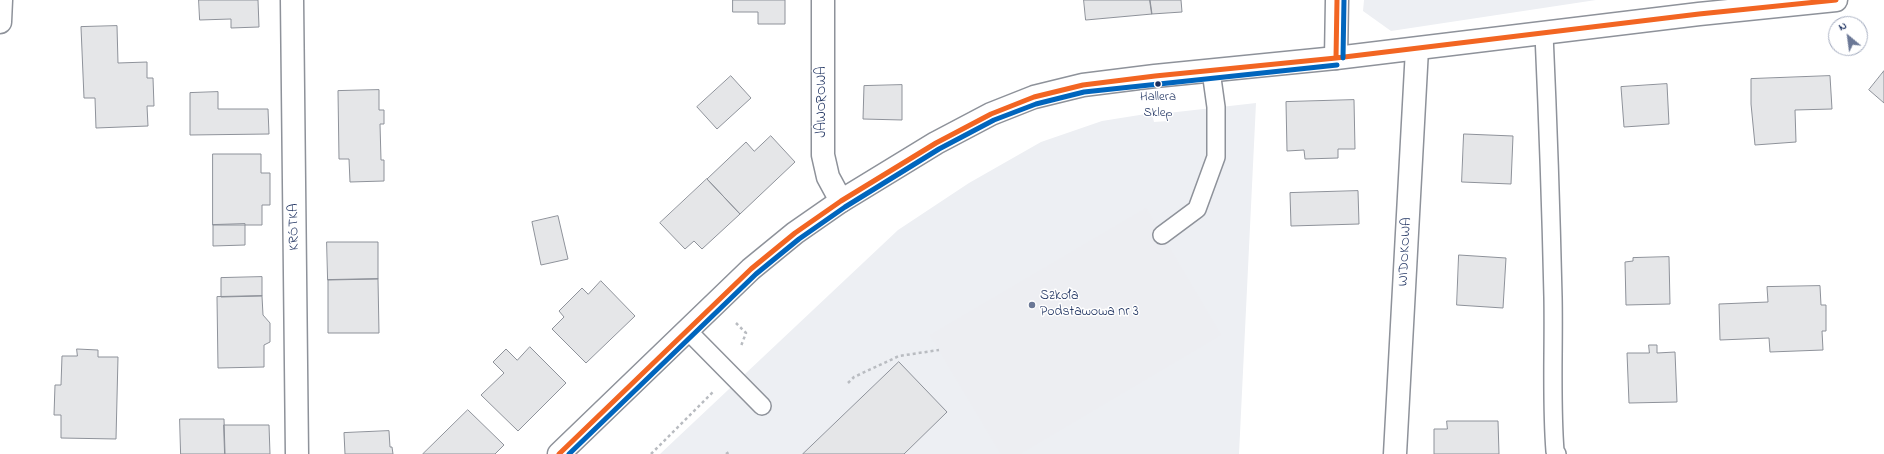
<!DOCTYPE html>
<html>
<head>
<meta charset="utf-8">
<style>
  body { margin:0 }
  #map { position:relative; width:1884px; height:454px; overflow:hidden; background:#fff; font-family:"Indie Flower",sans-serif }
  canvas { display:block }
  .north { position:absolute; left:1828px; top:16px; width:40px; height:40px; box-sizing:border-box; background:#fff; border:1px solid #a4acbf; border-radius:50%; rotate:331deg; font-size:11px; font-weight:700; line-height:16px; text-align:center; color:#1b2f5e }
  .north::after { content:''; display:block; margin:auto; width:14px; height:18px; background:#6b7896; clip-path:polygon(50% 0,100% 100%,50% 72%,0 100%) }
</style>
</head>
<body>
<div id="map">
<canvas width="1884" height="454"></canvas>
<div class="north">N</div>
</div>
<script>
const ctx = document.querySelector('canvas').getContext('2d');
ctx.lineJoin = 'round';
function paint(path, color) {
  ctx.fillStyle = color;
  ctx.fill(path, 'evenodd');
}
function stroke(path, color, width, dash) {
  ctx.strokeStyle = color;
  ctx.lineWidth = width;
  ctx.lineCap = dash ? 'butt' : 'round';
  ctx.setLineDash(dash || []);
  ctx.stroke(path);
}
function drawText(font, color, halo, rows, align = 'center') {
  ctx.font = font + ' "Indie Flower",sans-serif';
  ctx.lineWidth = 3;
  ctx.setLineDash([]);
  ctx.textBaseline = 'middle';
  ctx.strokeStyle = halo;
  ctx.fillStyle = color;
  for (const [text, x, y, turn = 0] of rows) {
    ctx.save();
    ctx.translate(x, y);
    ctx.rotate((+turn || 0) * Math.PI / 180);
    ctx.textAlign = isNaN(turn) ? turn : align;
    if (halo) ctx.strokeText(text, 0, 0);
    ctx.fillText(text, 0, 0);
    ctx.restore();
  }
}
paint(new Path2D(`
  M1364 0H1596L1391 31 1363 11Z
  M1256 103 1239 454H660L898 230 969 183 1041 142 1102 121 1152 113 1154 122 1168 121V113Z`), '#edeff3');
paint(new Path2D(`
  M1146 208 1221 335 1020 454H1001L930 335Z`), '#edeef2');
const building = new Path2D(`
  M199 0H258L259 27 231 28V19L200 20Z
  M733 0H785V24H758V12H733Z
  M1084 0H1150L1152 14 1086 20Z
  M1150 0H1181L1182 12 1152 14Z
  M117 26 118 63 147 62V78H153L154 106H147L148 126 96 128 95 98H84L81 27Z
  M1884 71V103L1869 90Z
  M731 76 751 98 717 129 697 107Z
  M1830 76 1832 109 1795 110 1796 142 1755 145 1751 104V79Z
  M1667 84 1669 124 1624 127 1621 87Z
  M902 85V120L863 119 864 86Z
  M379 90V110H384V124H380L381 160H384V181L350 182 349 159H339L338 91Z
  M218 92V109H268L269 134 190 135V93Z
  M1354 100 1355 149H1338V158L1305 159 1304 150 1287 151 1286 102Z
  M1464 134 1513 136 1511 184 1462 182Z
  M771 136 795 162 740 214 707 179 746 142 754 151Z
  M213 154H261V173H270V205H262V225H213Z
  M707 179 740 214 702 249 694 241 685 249 660 223Z
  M1358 191 1359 224 1291 226 1290 193Z
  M558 216 568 259 541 265 532 222Z
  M245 224V245L213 246V225Z
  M327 242H378V279L328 280Z
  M1459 255 1506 258 1503 308 1457 305Z
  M1669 257 1670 304 1626 305 1625 262 1633 261V258Z
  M262 277V296L221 297V278Z
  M378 279 379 333H328V280Z
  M601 281 635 316 586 363 552 329 564 317 559 311 582 288 588 294Z
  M1820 286 1821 305H1826V331H1822L1823 350 1770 352 1769 338 1720 340 1719 304 1768 302 1767 287Z
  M262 296 263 315 270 323V342L264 345V367L218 368 217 297Z
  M1649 345H1657V353L1675 352 1677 402 1629 403 1627 353H1649Z
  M530 347 566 383 518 431 481 395 504 373 493 362 506 349 517 360Z
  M77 349 98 350V357H118L116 439 61 438V415H54L55 385H61L62 356H77Z
  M899 362 947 412 904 454H803Z
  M468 410 504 445 495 454H423Z
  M180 419H224L225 454H181Z
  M1447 421H1498L1499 454H1434V429H1447Z
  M224 425H269L270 454H225Z
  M389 431 390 447H392L393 454H345L344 433Z`);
paint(building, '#e5e6e8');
stroke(building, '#8e929a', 1);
const lane = new Path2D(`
  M1544 34C1548 122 1551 209 1553 297 1554 349 1551 400 1555 451L1557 454
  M1162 235 1197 209 1216 157V107L1211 71
  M687 330 762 406`);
const street = new Path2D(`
  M292 0 297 454
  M823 0V155L828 177 841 201
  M0 22 1 0
  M1336 58 1337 0
  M1395 454 1417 49`);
const secondary = new Path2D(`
  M559 454 751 269 795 233 841 201 936 143 991 114 1034 97 1083 85 1155 76 1336 58 1699 14 1836 0`);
stroke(lane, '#8e929a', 20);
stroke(street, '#8e929a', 25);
stroke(secondary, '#8e929a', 25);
stroke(new Path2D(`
  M736 323 746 333 741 346
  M848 383 854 377 899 356 939 350
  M651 454 713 392
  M726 454 729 452`), '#b9bcc1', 2.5, [3, 3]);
stroke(lane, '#fff', 17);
stroke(street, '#fff', 22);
stroke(secondary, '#fff', 22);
stroke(new Path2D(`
  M1336 58 1337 0
  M559 454 751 269 795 233 841 201 936 143 991 114 1034 97 1083 85 1155 76 1336 58 1699 14 1836 0`), '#f26522', 5);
stroke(new Path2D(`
  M1343 58 1344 0
  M569 454 756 274 799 239 845 207 939 149 994 120 1036 104 1084 92 1337 65`), '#0065bd', 5);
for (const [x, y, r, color] of [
  [1158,84,3.5,"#1b2f5e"],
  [1032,305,4,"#6b7896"]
]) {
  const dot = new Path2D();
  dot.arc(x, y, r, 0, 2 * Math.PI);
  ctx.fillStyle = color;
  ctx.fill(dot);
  stroke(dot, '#fff', 1.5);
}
drawText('13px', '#1b2f5e', '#fff', [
  ["Hallera",1158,98],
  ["Sklep",1158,114]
]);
drawText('14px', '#1b2f5e', '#fff', [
  ["JAWOROWA",823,102,-90],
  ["KRÓTKA",295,227,-91],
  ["WIDOKOWA",1406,252,-87]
]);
drawText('14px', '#1b2f5e', '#fff', [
  ["Szkoła",1040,297],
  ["Podstawowa nr 3",1040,313]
], 'left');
</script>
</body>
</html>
